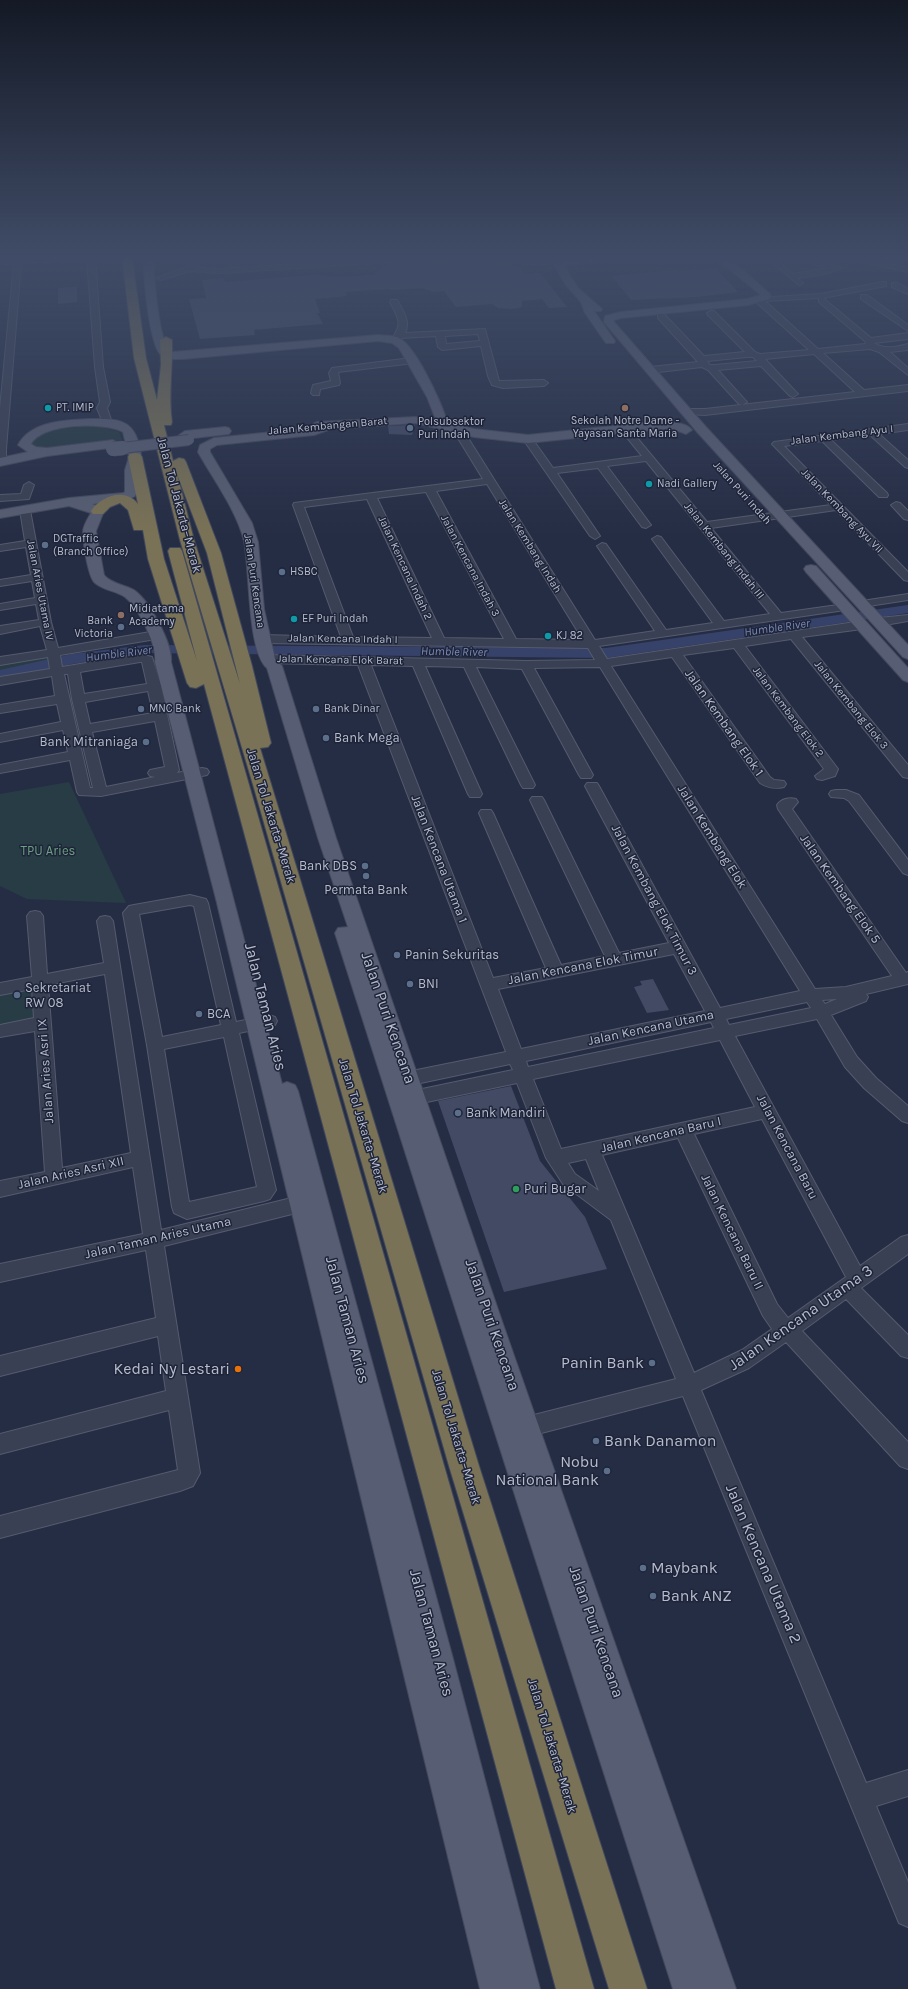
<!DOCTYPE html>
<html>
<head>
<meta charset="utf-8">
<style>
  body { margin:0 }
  canvas { display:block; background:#252d44 }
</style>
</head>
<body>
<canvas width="908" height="1989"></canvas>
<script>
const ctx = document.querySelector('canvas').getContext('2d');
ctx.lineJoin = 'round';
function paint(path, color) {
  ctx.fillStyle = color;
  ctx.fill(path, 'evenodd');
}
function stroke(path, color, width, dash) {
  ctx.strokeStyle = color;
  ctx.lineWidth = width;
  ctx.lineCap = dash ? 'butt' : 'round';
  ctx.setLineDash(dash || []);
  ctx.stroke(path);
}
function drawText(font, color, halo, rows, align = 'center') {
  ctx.font = font + ' Karla,sans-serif';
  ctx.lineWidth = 3;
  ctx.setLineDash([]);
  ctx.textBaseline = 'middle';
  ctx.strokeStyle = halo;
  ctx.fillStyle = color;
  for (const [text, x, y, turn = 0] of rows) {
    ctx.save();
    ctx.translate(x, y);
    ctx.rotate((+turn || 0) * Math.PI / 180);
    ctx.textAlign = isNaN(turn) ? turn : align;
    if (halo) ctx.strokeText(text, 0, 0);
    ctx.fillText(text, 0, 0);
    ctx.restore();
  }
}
paint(new Path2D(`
  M95 426 119 432 122 440 38 451 29 443 41 432 51 429Z
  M48 655 51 662 0 673V663Z
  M69 782 126 903 27 899 0 886V794Z
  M33 986 36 1023 0 1030V994Z`), '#273c45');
paint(new Path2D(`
  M908 605V613L606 658 145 653 72 664 0 680V670L72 654 145 645 606 648Z`), '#36426a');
paint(new Path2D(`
  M479 260 519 267 524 274 540 273 567 307 549 308 542 299 522 301V307L513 309 498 308 492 304 456 307 444 291 433 292 423 288 390 290 389 289 345 292 347 296 315 299 320 313H317L323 324 254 330 255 335 200 339 189 299 206 298 202 280 224 278 225 282 315 275 339 277 373 275 389 264 425 261 433 264Z
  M716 269 738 292 696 297 631 300 612 276 678 270 679 271Z
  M77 287V302L58 304V288Z
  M409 425H415L412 435 389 434 388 426Z
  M653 979 669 1010 647 1013 634 987 642 985 640 981Z
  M511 1086 540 1161 585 1217 607 1269 504 1292 438 1101Z`), '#424a64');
const minor = new Path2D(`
  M15 257H21L22 259 95 257 103 367 110 402 107 408 112 423 110 425H104L97 408 100 402 95 367 87 259 21 263 6 449V456L10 461 5 464 0 461V408L14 263 0 264V260L14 259Z
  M197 257H205L196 267 220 269 408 257H440L436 259 220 273 189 271 161 280 157 278 186 267Z
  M504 257 535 259 575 257 590 258 586 260C566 262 520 270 504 257Z
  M766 257H773L793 274 829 268 814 265 813 263 817 261 842 268 824 274 797 278 803 283 799 285Z
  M842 257H855L908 268V272Z
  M883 282H886V286L823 298 871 338 908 333V339L874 343C884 350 897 347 908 344V350L890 352 908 368V375L879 352 870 349 823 353 864 390 908 385V391L705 415 685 414 680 411 682 409H705L855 392 814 354 765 359 796 392 798 394 793 397 790 396 761 366 718 370 745 400 747 402 742 405 739 404 708 370 702 367 650 373 646 370 650 367 698 362 658 318V314H664L704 356 745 352 708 315 707 313 711 311H714L755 352 760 354 809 350 756 302V298L820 294ZM819 298V302L866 342 865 344 818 349 765 301ZM747 357H753L757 361 715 365H710L707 361Z
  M892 283H898L908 289V294L892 287Z
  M861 295H867L908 325V331L861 299Z
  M391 300H397C403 310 411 322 405 333L485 329 499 381 544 380 548 383 544 386 503 388 492 385 488 376 481 346 442 350 438 347 436 336 401 338 398 342H392L391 340C403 324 399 319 390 302ZM478 334 480 341 446 344 445 336Z
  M411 358 414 359V363L338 372 340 383 339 385 320 389 319 395H313L311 393 313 385 331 381 329 373 332 368Z
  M908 424V430L879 434 908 460V468L905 467 870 435 831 440 887 493 888 495 887 497H879L822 441 784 446 908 572V581L904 580 836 510 711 528 781 613 845 604 851 607 845 610 599 646 607 659 862 621 866 623 868 625 862 629 802 637 908 765V778L903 777 791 639 745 646 838 769 835 776 822 780 817 779 815 776 824 769 734 648 683 655 770 777 774 780 784 781 786 784 784 787C775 789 768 788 760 783L672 657 611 666 815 989 846 987 892 976 778 809 777 805C781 799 789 797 796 799L798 802 792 809 906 973 908 972V984L866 994 868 997 866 1001 831 1015 857 1057 876 1078 908 1106V1123L902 1121 864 1088 845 1067 817 1019 735 1036 860 1266 901 1237 908 1235V1254L861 1288 908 1335V1358L901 1356 846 1299 802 1331 908 1442V1469L900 1466 786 1342 749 1368 701 1390 866 1783 908 1770V1796L876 1806 908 1882V1927L899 1923 683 1396 526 1437 519 1434 515 1427 519 1420 526 1417 676 1379 611 1220 563 1184 546 1158 517 1083 403 1107 397 1105 394 1100 397 1095 403 1093 513 1070 510 1064 397 1088 391 1086 388 1081 391 1076 397 1074 506 1052 358 665 267 663 261 659 267 655 526 661 595 660 588 648 262 643 256 639 262 635 341 637 293 505 294 503 483 479 453 430 455 428 458 427 463 430 595 640 655 631 597 546 602 543 606 544 666 630 713 623 652 539 657 536 661 537 724 621 770 614 646 461 607 466 651 525 646 528 642 527 598 468 557 473 600 536 595 539 590 536 523 439 525 437H531L553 468 642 456 620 429 625 426 628 427 707 522 831 505 774 446 772 444 774 442ZM487 484 583 640 516 639 436 491ZM426 492 504 639 444 638 377 498ZM367 499 432 638 353 637 304 507ZM371 665 413 666 468 794 470 797H480L482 794 425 666 464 667 521 785 523 788H533L535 785 476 667 522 669 579 775 581 778H591L593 775 534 668 600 667 800 991 720 1008 599 786 597 783H587L585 786 669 943 619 953 544 800 542 797H532L530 800 605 956 561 965 493 813 491 810H481L479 813 546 968 493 978ZM674 954 705 1011 521 1049 498 989ZM837 999 825 1004 822 1000ZM807 1002 811 1008 729 1025 726 1019ZM711 1022 714 1028 528 1067 526 1061ZM720 1040 755 1107 561 1149 533 1079ZM762 1119 846 1277 788 1318 777 1304 694 1134ZM678 1138 763 1316 772 1329 742 1350 694 1373 602 1155ZM586 1159 599 1191 575 1174 568 1163Z
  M29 482 34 485 29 499 0 501V495L21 494 24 485Z
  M896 502 900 503 908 511V520L904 519 891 505Z
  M25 507 30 510 51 622 58 648 156 631 162 635 156 639 60 655 62 667 140 654 152 657 161 686 179 770 177 773 202 768 207 769 209 772 207 775 101 796 79 795 77 792 70 760 0 773V765L68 752 63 730 0 742V734L61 722 57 704 0 713V705L55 696 52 676 0 685V677L50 669 48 657 0 665V657L47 650 40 626 0 634V626L39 620 36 604 0 610V604L35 598 32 581 0 586V580L31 575 26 547 0 551V545L25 541 20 510ZM140 662H142L147 684 84 694 80 672ZM64 674H68L72 699 93 788H90ZM148 691 153 713 90 724 85 702ZM155 721 165 767 150 770 148 773 150 776 155 777 106 787 92 732Z
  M908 594V600L862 607 856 604 862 601Z
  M908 615V621L879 626 873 622 879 618Z
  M836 790H846L859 795 908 860V875L903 873 849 801 844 798 831 797 829 794 831 791Z
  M190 895 206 899 208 903 236 1022 269 1015 275 1017 277 1021 275 1025 239 1033 276 1190 270 1199 264 1201 187 1219 174 1213 172 1207 147 1045 123 913 129 906 134 905ZM190 905 194 906 221 1025 162 1037 139 914ZM224 1037 257 1187 189 1202 164 1049Z
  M35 911 40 912 43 916 47 974 104 963 97 921 100 917 105 916 110 917 113 921 161 1230 312 1193 319 1195 321 1201 319 1207 312 1209 164 1246 200 1473 193 1486 180 1491 0 1538V1516L178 1470 169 1410 0 1454V1434L166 1391 158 1336 0 1376V1356L156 1318 146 1250 0 1282V1264L143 1234 133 1167 0 1197V1181L45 1172 35 1031 0 1037V1025L34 1018 32 989 0 995V983L32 977 27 916 30 912ZM105 974 131 1153 62 1168 48 985Z`);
const major = new Path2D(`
  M144 257H153C154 274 158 345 172 352L378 335C385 336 394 335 399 338 416 347 440 400 446 418L441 421 474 429 528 435 661 421C670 422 686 422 692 430L686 434 673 429H661L528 443 474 437 415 423 331 429 314 435 217 445 210 449V452L252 523 258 542 264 609 275 659 282 666 336 838 504 1327 736 1989H673L335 933 338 928 348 927 318 838 267 668C247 651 250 568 244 541 237 511 213 479 198 452L200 445 214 438 312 428 313 424 317 422 415 417 436 420 427 397 399 348 392 343 378 341 183 359C175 359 165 360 160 354 149 341 143 274 144 257Z
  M589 257H615L610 260 564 266 578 288 602 309 601 311H594L615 341 614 343H606L585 313 581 302 566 285 554 265 565 259Z
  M711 257C734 257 752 279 769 293L771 297 769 299 748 305 621 318 614 320V322L706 427 908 645V659L903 657 698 433 604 322 605 316 621 312 747 299 761 295 728 268Z
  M90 419C111 419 131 417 138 441 139 446 141 452 141 456 141 461 138 466 137 471 137 479 140 489 135 496L126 501 92 504 103 508 104 511 96 531 104 575C110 583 125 585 134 590 149 600 173 644 171 662L282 1084 287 1082 295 1085 298 1091 452 1655 540 1989H480L216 899 155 662C158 646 138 607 125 597 116 591 103 590 95 583 88 577 83 542 83 532 83 526 88 518 91 513L69 506 0 518V510L69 498 123 493 125 492V470L129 457 123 432C105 422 42 423 31 444L36 447 47 448 113 440 119 444 117 447 47 456 0 466V458L28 452 18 445C31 421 65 420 90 419Z
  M225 427 229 428 231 431 229 434 185 439 179 435 185 431Z
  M811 565 816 566 908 668V682L903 680 806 572 804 569 806 566Z`);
const highway = new Path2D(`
  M122 257H132L146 358 157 400 161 365 160 340 166 337 172 340C173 368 168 395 172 422L171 425H164L173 461 179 458 184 459 186 462 221 553 252 666 271 743 268 747 260 748 479 1466 647 1989H609L449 1466 254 788 180 540 134 358ZM177 474 207 553 240 684 194 540Z
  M135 453 140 454 142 457 164 559 197 661 168 551 170 548H180L182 551 594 1989H556L204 684 196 688 190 687 187 683 148 559 143 530H134L128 510 120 503 110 507 103 514H93L91 511C101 496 125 487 138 504L128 457 130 454Z`);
stroke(minor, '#555b6e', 2);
stroke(major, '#43495d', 2);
stroke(highway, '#41485b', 2);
paint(minor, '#394053');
paint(major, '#575e73');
paint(highway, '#7a7256');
const majorBridgeFar1 = new Path2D(`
  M114 449 189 440`);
const majorBridge = new Path2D(`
  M113 449 123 448`);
stroke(majorBridgeFar1, '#43495d', 12, []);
stroke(majorBridge, '#43495d', 15, []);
stroke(majorBridgeFar1, '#575e73', 10);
stroke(majorBridge, '#575e73', 14);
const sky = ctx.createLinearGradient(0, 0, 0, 535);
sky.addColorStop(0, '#141925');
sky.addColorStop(0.48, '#404c67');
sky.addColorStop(1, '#404c6700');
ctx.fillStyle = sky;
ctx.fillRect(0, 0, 908, 535);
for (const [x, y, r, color] of [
  [48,408,4,"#0f9aa8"],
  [625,408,4,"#8d6e63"],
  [410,428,4,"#5c6f8a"],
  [649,484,4,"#0f9aa8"],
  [45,545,4,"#5c6f8a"],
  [282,572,4,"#5c6f8a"],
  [121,615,4,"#8d6e63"],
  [294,619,4,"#0f9aa8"],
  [121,627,4,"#5c6f8a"],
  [548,636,4,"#0f9aa8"],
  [141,709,4,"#5c6f8a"],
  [316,709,4,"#5c6f8a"],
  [326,738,4,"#5c6f8a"],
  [146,742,4,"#5c6f8a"],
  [365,866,4,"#5c6f8a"],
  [366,876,4,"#5c6f8a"],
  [397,955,4,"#5c6f8a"],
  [410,984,4,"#5c6f8a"],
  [17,995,4,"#5c6f8a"],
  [199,1014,4,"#5c6f8a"],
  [458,1113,4,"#5c6f8a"],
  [516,1189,4,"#2e9e5b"],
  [652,1363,4,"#5c6f8a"],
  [238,1369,4,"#e8710a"],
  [596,1441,4,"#5c6f8a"],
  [607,1471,4,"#5c6f8a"],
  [643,1568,4,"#5c6f8a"],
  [653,1596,4,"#5c6f8a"]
]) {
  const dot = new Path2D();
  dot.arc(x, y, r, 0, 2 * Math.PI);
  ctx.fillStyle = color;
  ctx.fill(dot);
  stroke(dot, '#1e2439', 1.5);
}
drawText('11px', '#b7bccd', '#1e2439', [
  ["PT. IMIP",56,408],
  ["Sekolah Notre Dame -",625,421,"center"],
  ["Yayasan Santa Maria",625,434,"center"],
  ["Polsubsektor",418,422],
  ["Puri Indah",418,435],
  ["Nadi Gallery",657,484],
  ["DGTraffic",53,539],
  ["(Branch Office)",53,552],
  ["HSBC",290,572],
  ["Midiatama",129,609],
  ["Academy",129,622],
  ["EF Puri Indah",302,619],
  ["Bank",113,621,"right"],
  ["Victoria",113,634,"right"],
  ["KJ 82",556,636],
  ["MNC Bank",149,709],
  ["Bank Dinar",324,709]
], 'left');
drawText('11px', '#b7bccd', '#1e2439', [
  ["Jalan Kembangan Barat",328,426,-5],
  ["Jalan Kembang Ayu I",842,435,-7],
  ["Jalan Puri Indah",742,493,48],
  ["Jalan Kembang Ayu VII",842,511,46],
  ["Jalan Kembang Indah",530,546,58],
  ["Jalan Kembang Indah III",724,551,51],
  ["Jalan Kencana Indah 3",470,566,62],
  ["Jalan Kencana Indah 2",405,568,65],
  ["Jalan Puri Kencana",254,581,82],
  ["Jalan Aries Utama IV",40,590,79],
  ["Jalan Kencana Indah I",343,639,1],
  ["Jalan Kencana Elok Barat",340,660,1],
  ["Jalan Kembang Elok 3",851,705,51],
  ["Jalan Kembang Elok 2",788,712,53]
]);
drawText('italic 12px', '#7c8bb6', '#1e2439', [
  ["Humble River",777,628,-8],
  ["Humble River",454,652,1],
  ["Humble River",119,654,-7]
]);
drawText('13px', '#b7bccd', '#1e2439', [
  ["Jalan Tol Jakarta–Merak",179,505,75],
  ["Jalan Kembang Elok 1",724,723,55],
  ["Jalan Tol Jakarta–Merak",271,816,73],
  ["Jalan Kembang Elok",712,837,58],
  ["Jalan Kencana Utama 1",439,859,69],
  ["Jalan Kembang Elok 5",840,889,55],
  ["Jalan Kembang Elok Timur 3",654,900,62],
  ["Jalan Kencana Elok Timur",583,966,-11],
  ["Jalan Kencana Utama",651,1028,-12],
  ["Jalan Aries Asri IX",46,1071,-94],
  ["Jalan Tol Jakarta–Merak",363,1126,73],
  ["Jalan Kencana Baru I",661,1135,-13],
  ["Jalan Kencana Baru",787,1147,62],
  ["Jalan Aries Asri XII",71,1173,-13],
  ["Jalan Kencana Baru II",732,1232,64],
  ["Jalan Taman Aries Utama",158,1238,-13],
  ["Jalan Tol Jakarta–Merak",456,1437,73],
  ["Jalan Tol Jakarta–Merak",552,1746,73]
]);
drawText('13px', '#b7bccd', '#1e2439', [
  ["Bank Mega",334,738],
  ["Bank Mitraniaga",138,742,"right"],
  ["Bank DBS",357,866,"right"],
  ["Permata Bank",366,890,"center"],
  ["Panin Sekuritas",405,955],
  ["BNI",418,984],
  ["Sekretariat",25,988],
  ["RW 08",25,1003],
  ["BCA",207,1014],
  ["Bank Mandiri",466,1113],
  ["Puri Bugar",524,1189]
], 'left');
drawText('13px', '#6ca081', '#1e2439', [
  ["TPU Aries",48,851]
]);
drawText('16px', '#b7bccd', '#1e2439', [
  ["Jalan Taman Aries",265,1007,76],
  ["Jalan Puri Kencana",388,1018,71],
  ["Jalan Kencana Utama 3",801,1318,-35],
  ["Jalan Taman Aries",347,1320,75],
  ["Jalan Puri Kencana",492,1325,71],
  ["Jalan Kencana Utama 2",763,1564,67],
  ["Jalan Puri Kencana",596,1632,71],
  ["Jalan Taman Aries",431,1633,75]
]);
drawText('16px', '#b7bccd', '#1e2439', [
  ["Panin Bank",644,1363],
  ["Kedai Ny Lestari",230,1369],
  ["Bank Danamon",604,1441,"left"],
  ["Nobu",599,1462],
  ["National Bank",599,1480],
  ["Maybank",651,1568,"left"],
  ["Bank ANZ",661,1596,"left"]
], 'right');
</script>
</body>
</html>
